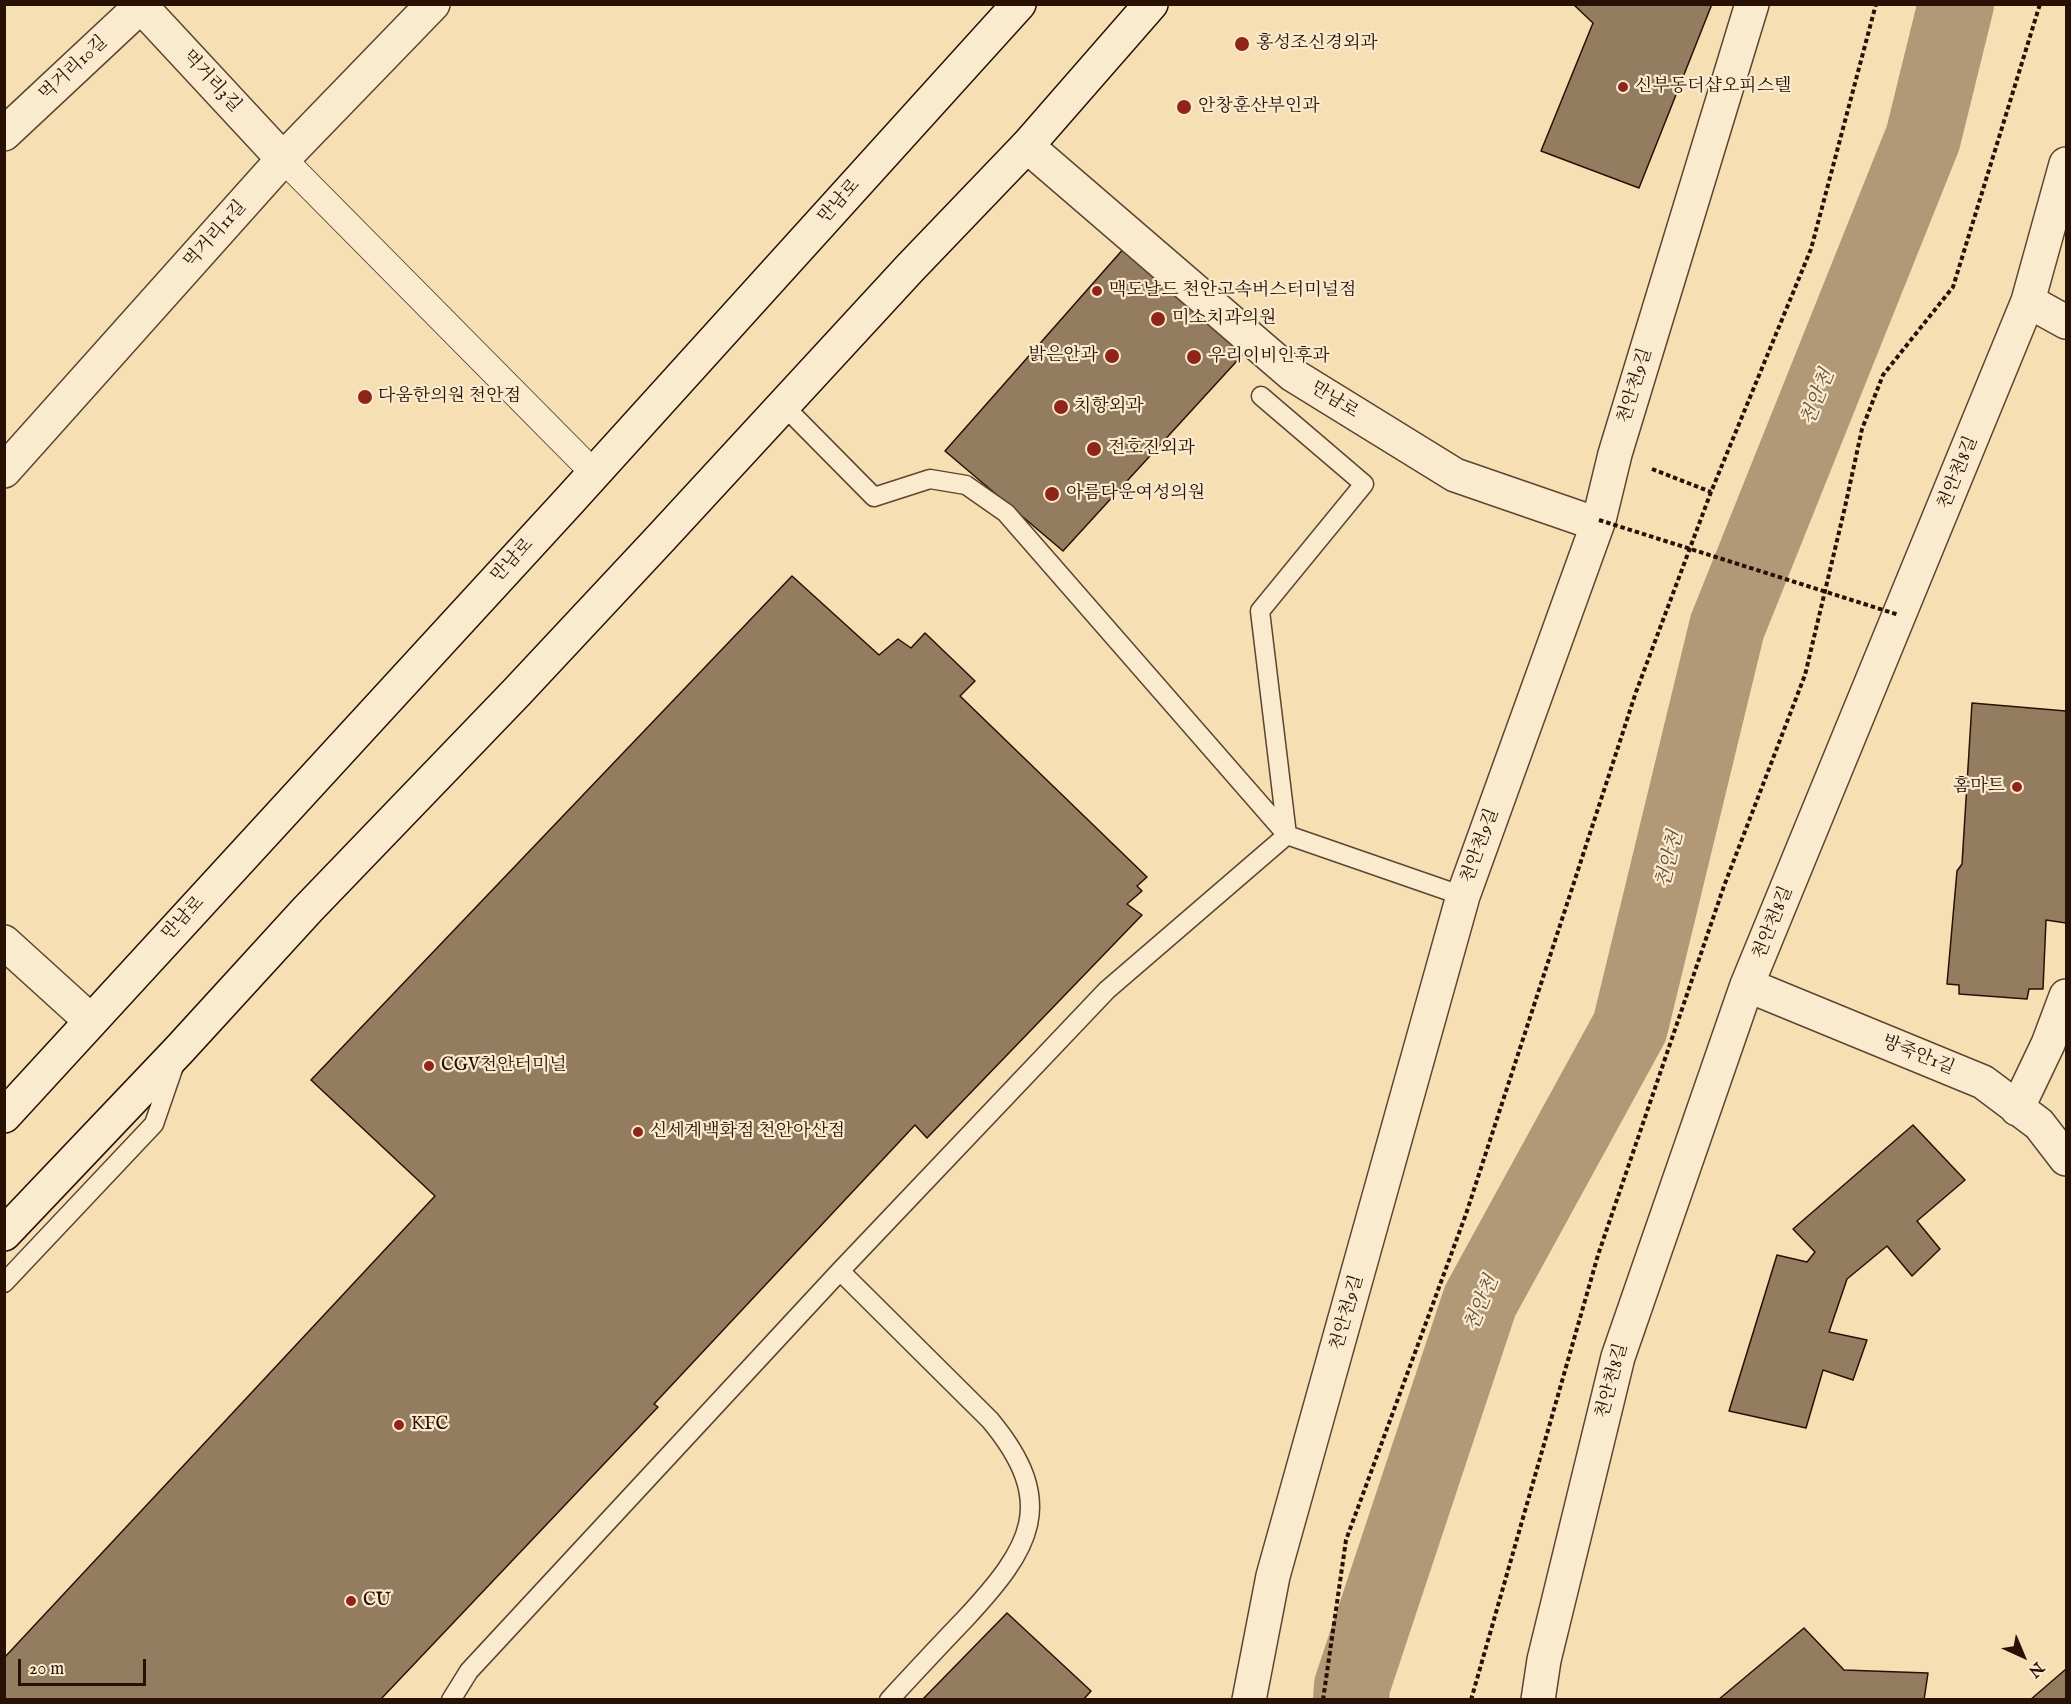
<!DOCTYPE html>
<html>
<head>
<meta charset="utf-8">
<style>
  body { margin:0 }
  #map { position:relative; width:2071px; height:1704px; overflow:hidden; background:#f7dfb4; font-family:"IM FELL English",serif }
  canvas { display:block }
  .frame { position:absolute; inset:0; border:6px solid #291005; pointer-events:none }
  .north { position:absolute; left:1993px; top:1626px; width:60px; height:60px; -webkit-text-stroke:4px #faeace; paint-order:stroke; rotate:136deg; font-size:16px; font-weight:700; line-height:24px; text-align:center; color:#291005 }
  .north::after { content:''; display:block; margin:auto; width:21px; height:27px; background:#291005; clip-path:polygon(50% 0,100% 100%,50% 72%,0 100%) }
  .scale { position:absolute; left:18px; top:1659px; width:128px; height:27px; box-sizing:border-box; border:3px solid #291005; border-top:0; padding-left:8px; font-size:18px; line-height:21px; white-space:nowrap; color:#291005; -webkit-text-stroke:4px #faeace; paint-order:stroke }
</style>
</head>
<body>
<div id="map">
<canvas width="2071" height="1704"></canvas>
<div class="frame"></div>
<div class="north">N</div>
<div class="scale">20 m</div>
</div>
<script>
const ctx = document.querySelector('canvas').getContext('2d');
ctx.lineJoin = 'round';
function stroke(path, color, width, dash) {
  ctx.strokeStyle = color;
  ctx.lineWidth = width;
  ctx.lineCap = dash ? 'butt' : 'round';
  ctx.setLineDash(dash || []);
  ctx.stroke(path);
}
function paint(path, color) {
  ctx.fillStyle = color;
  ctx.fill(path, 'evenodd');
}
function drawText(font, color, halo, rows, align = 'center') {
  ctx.font = font + ' "IM FELL English","Noto Serif KR",serif';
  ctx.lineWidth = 4.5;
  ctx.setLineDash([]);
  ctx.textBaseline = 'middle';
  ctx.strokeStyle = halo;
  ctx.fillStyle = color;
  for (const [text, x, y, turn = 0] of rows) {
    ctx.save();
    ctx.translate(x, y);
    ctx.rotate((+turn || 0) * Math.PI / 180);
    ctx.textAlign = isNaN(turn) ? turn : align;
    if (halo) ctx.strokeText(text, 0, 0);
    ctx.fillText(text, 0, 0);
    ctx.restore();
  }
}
stroke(new Path2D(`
  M1351 1700 1352 1686 1480 1301 1630 1027 1727 627 1923 138 1956 4`), '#b19978', 76);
const building = new Path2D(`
  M1573 4H1712L1639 188 1541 151 1593 23Z
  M1125 247 1246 351 1063 551 945 451Z
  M792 576 879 655 898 639 911 648 925 633 975 681 960 696 1147 877 1137 886 1142 891 1127 904 1142 915 927 1138 915 1125 654 1404 658 1407 380 1700H4V1658L435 1196 311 1080Z
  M1972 703 2066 711V923L2046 920 2043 989H2029L2027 999 1959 994V985L1947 984 1957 871 1962 864Z
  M1913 1125 1965 1180 1917 1221 1940 1249 1912 1276 1887 1246 1847 1279 1829 1332 1867 1340 1853 1380 1823 1370 1806 1428 1729 1411 1777 1255 1807 1262 1815 1252 1793 1229Z
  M1007 1613 1091 1691 1083 1700H922Z
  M1804 1628 1844 1670 1928 1673 1924 1700H1718Z
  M2066 1669V1700H2030Z`);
paint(building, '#947c60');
stroke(building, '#291005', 1.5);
const service = new Path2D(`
  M1261 396 1364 484 1260 611 1287 835
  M784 406 874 497 930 479 966 485 1006 513 1287 835 1463 896
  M840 1271 990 1420C1059 1503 1031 1548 965 1619 939 1646 914 1673 889 1700
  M4 1283 154 1124 174 1066
  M451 1700 469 1671 840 1271 1107 990 1287 835`);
const pedestrian = new Path2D(`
  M283 159 593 472`);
const minor = new Path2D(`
  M139 4 283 159
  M4 134 143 4
  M1027 146 1293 375 1455 475 1597 524
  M2028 301 2066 322
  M4 471 283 159 433 4
  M4 942 91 1021
  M1747 985 1983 1082 2039 1124 2066 1159
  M2017 1109 2048 1044 2066 996
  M1249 1700 1273 1576 1463 896 1599 520 1615 454 1752 4
  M1538 1700 1544 1660 1618 1357 1747 985 2028 301 2066 164`);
const secondary = new Path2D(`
  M4 1116 569 501 1019 4
  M4 1234 179 1050 308 909 516 693 660 539 910 268 1027 146 1151 4`);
stroke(service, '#5c4431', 21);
stroke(pedestrian, '#5c4431', 28);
stroke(minor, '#5c4431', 36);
stroke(secondary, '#291005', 36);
stroke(new Path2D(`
  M1652 469 1711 492
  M1323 1700 1346 1540 1466 1214 1636 692 1711 492 1811 249 1876 4
  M1471 1700 1598 1255 1724 886 1805 675 1845 507 1862 429 1883 375 1953 287 2040 4`), '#291005', 4, [4.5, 3]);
stroke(service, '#faeace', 18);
stroke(pedestrian, '#faeace', 26);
stroke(minor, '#faeace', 33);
stroke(secondary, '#faeace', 33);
stroke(new Path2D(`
  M1599 520 1899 615`), '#291005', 4, [4.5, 3]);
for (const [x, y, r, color] of [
  [1242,44,8,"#8f2418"],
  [1623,87,6,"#8f2418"],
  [1184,107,8,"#8f2418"],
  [1097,291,6,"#8f2418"],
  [1158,319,8,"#8f2418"],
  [1112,356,8,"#8f2418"],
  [1194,357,8,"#8f2418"],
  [365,397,8,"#8f2418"],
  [1061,407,8,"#8f2418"],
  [1094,449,8,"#8f2418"],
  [1052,494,8,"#8f2418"],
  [2017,787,6,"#8f2418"],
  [429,1066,6,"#8f2418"],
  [638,1132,6,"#8f2418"],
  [399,1425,6,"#8f2418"],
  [351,1601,6,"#8f2418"]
]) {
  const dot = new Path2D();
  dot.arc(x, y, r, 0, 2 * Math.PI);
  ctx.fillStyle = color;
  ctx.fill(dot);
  stroke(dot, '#faeace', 2);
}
drawText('18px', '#291005', '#faeace', [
  ["홍성조신경외과",1256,44],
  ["신부동더샵오피스텔",1635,87],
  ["안창훈산부인과",1198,107],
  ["맥도날드 천안고속버스터미널점",1109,291],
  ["미소치과의원",1172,319],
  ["밝은안과",1098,356,"right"],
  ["우리이비인후과",1208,357],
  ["다움한의원 천안점",378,397],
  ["치항외과",1074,407],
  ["전호진외과",1108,449],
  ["아름다운여성의원",1066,494],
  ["홈마트",2005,787,"right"],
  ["CGV천안터미널",441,1066],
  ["신세계백화점 천안아산점",650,1132],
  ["KFC",411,1425],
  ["CU",363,1601]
], 'left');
drawText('18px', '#291005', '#faeace', [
  ["먹거리10길",74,69,-43],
  ["먹거리3길",211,82,47],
  ["만남로",840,202,-48],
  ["먹거리11길",216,235,-48],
  ["천안천9길",1636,386,-73],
  ["만남로",1334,401,32],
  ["천안천8길",1959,473,-68],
  ["만남로",513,561,-47],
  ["천안천9길",1481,846,-70],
  ["만남로",184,919,-47],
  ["천안천8길",1774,923,-68],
  ["방죽안1길",1918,1056,22],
  ["천안천9길",1348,1313,-74],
  ["천안천8길",1613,1381,-75]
]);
drawText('italic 20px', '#664e39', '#faeace', [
  ["천안천",1819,398,-68],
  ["천안천",1671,860,-76],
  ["천안천",1483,1304,-67]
]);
</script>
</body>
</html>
